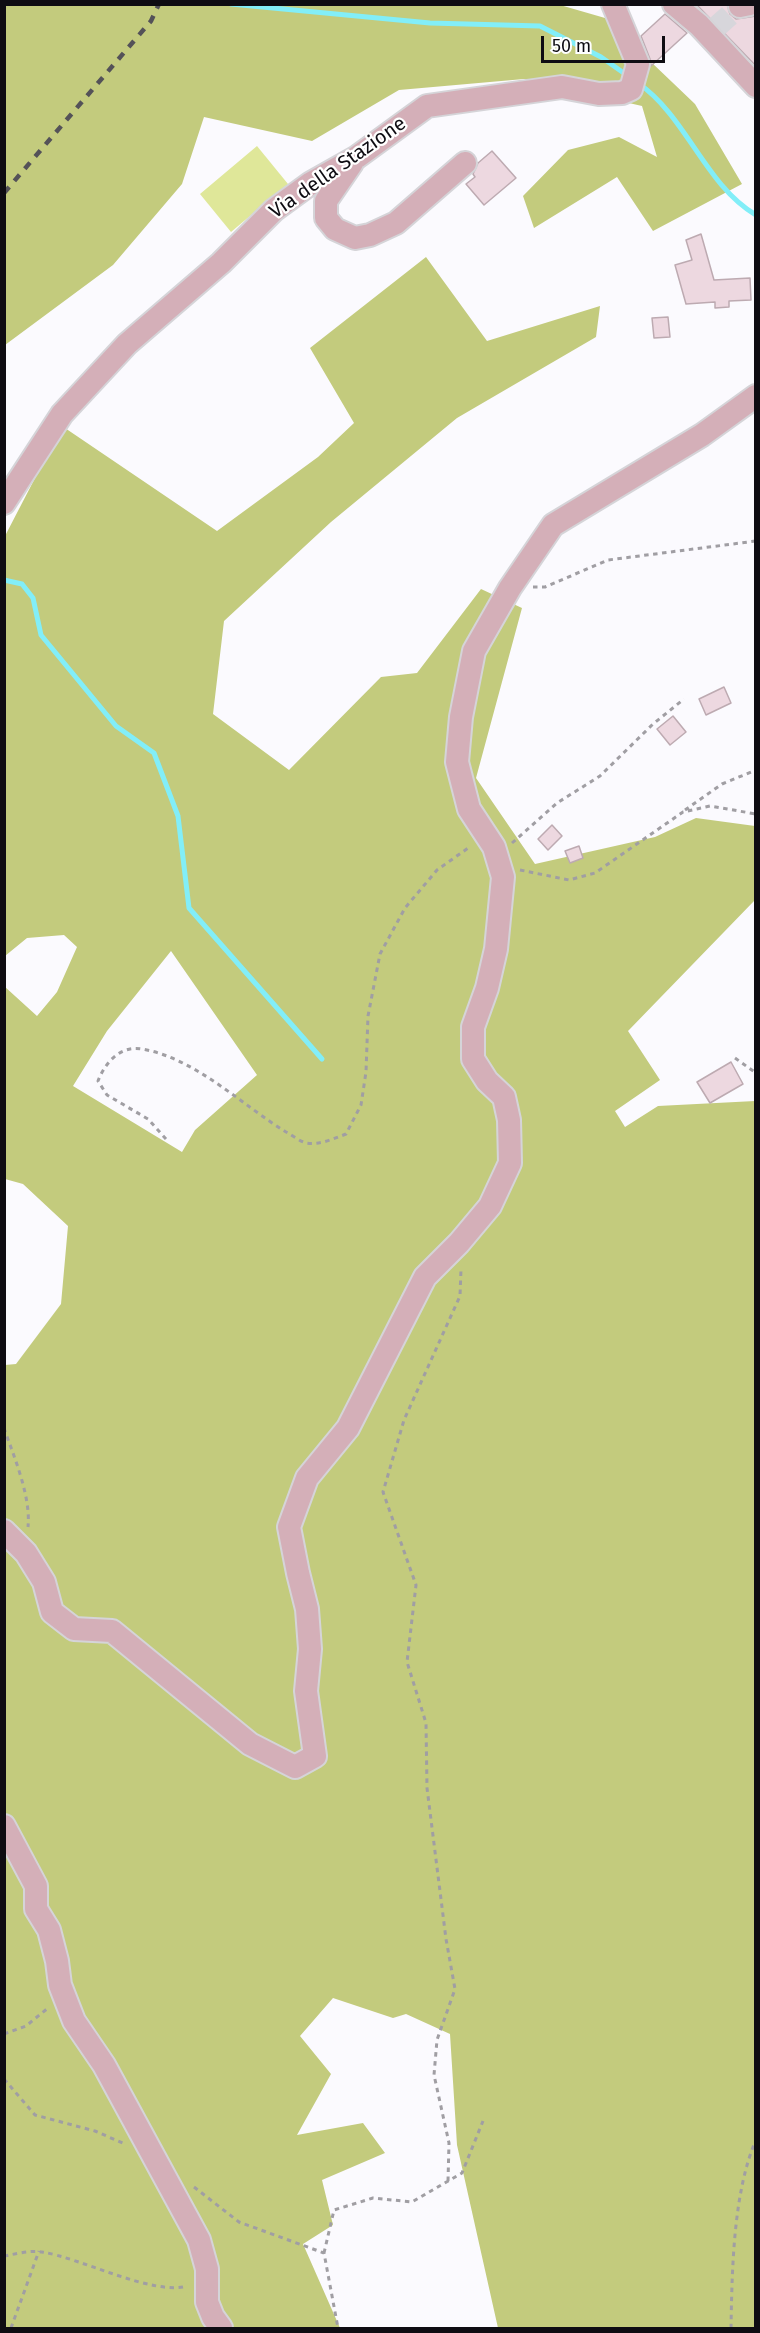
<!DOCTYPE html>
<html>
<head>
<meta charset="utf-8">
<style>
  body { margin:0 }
  #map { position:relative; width:760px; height:2333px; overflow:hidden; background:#fbfafe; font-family:"Fira Sans",sans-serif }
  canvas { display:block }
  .frame { position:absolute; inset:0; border:6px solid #0e0c12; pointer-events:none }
  .scale { position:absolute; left:541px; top:36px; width:124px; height:27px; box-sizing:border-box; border:3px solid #0e0c12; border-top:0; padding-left:8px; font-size:18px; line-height:21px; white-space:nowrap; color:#0e0c12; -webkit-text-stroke:4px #fff; paint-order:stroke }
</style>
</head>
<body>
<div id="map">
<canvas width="760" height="2333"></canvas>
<div class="frame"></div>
<div class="scale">50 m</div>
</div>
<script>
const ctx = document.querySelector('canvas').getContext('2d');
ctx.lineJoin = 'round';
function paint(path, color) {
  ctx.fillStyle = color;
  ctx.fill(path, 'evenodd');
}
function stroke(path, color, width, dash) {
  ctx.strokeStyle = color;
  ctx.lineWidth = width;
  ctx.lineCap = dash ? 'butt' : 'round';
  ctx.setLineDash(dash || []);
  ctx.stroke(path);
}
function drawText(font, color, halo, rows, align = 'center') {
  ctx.font = font + ' "Fira Sans",sans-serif';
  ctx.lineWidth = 4.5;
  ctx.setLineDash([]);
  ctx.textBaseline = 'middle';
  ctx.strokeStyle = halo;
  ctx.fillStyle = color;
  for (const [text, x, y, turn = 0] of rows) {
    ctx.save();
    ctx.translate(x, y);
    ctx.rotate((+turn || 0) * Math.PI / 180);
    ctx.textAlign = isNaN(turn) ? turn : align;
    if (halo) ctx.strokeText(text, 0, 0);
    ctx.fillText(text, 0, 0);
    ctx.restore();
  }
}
paint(new Path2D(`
  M257 146 288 184 231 232 200 194Z`), '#dfe799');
paint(new Path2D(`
  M5 5H560L605 18 695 104 742 184 653 231 617 177 534 228 523 196 568 150 619 137 657 157 642 106 524 79 399 90 312 141 204 117 182 184 113 265 5 345Z
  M426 257 487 341 600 306 596 337 457 418 331 522 224 621 213 714 289 770 381 677 417 673 481 589 522 608 476 778 535 864 655 837 696 818 755 826V900L628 1031 660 1080 615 1111 625 1127 658 1106 755 1101V2328H498L457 2145 450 2034 406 2014 393 2018 333 1998 300 2036 331 2074 297 2135 363 2123 385 2153 322 2180 333 2225 303 2244 340 2328H5V1365L16 1364 61 1304 68 1226 23 1184 5 1179 4 986 37 1016 57 992 77 947 64 935 27 938 5 956V536L62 426 217 531 318 457 354 423 310 348ZM171 951 257 1075 195 1130 182 1152 73 1086 107 1031Z`), '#c3cb7d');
stroke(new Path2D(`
  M231 4 430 23 540 26 601 57 628 76
  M638 83C687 117 705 185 756 215
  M4 580 22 584 33 598 41 635 116 726 154 753 178 816 189 908 322 1059`), '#82eef8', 5);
const building = new Path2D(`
  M696 4H727L730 14 736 19 756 16V66Z
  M665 14 687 33 651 66 650 59 641 36Z
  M492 151 516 178 484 205 466 184 475 177 473 174 478 163Z
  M701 234 714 280 750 278 751 300 729 301V307L715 308V302L686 304 675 265 692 260 686 240Z
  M668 317 670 337 654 338 652 318Z
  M724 687 731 703 706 715 699 699Z
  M673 716 686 732 670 745 657 729Z
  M552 825 562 836 548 850 538 839Z
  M579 846 583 858 570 863 565 851Z
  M731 1062 743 1084 710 1103 697 1082Z`);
paint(building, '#edd8e0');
stroke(building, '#bdaab1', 1.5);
stroke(new Path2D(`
  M713 30 740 6`), '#d7d6db', 22, [22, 11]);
const minor = new Path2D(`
  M674 4 699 25 756 86
  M740 6 750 4
  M352 163 326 201V218L335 229 355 238 370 235 396 223 465 163
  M4 503 62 414 127 344 221 263 274 210 311 183 357 157 427 106 562 87 599 94 622 93 631 89 638 64 613 4
  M4 1531 26 1553 44 1582 52 1612 74 1629 112 1631 250 1744 295 1767 315 1756 306 1691 310 1649 307 1609 298 1573 289 1527 307 1478 348 1428 425 1277 459 1243 490 1206 510 1163 509 1120 504 1097 487 1081 473 1059V1027L487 988 496 949 503 877 494 847 469 809 457 762 461 717 474 651 510 588 553 525 702 435 756 396
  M4 1826 36 1886V1909L49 1930 57 1961 60 1985 74 2021 104 2065 199 2240 207 2269V2302L213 2317 221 2328`);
stroke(minor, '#d5d4d8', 26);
stroke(new Path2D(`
  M533 587H545L608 560 756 541
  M685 810 722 784 756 770
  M512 843 557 803 600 776 653 724 684 699
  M520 870 569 880 595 873 683 812 710 806 756 814
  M735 1058 756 1073
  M166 1139 148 1119 107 1095 98 1081C105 1063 120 1045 142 1049 195 1058 242 1105 286 1132 292 1135 299 1141 306 1143 320 1145 333 1139 346 1134L361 1105 366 1072 368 1016 380 954 405 908 437 870 471 846
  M4 1428C14 1457 31 1496 28 1527
  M4 2034 26 2026 48 2008
  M4 2079 35 2115 95 2131 125 2144
  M448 2181 449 2143 434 2075 437 2040 455 1989 446 1939 427 1788 426 1723 407 1662 416 1585 383 1492 404 1420 460 1296 461 1269
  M194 2187 239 2222 324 2253 338 2328
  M324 2253 334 2210 373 2198 412 2202 462 2173 483 2121
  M4 2256C16 2254 30 2250 42 2252 81 2258 153 2296 187 2286
  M11 2328 39 2251
  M731 2328C732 2272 733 2192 756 2140`), '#a09ea3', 3, [4.5, 4.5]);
stroke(minor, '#d4afb8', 22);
stroke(new Path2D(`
  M4 193 151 21 159 4`), '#545258', 4.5, [8, 8]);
drawText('20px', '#0e0c12', '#fff', [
  ["Via della Stazione",338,168,-35]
]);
</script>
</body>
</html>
